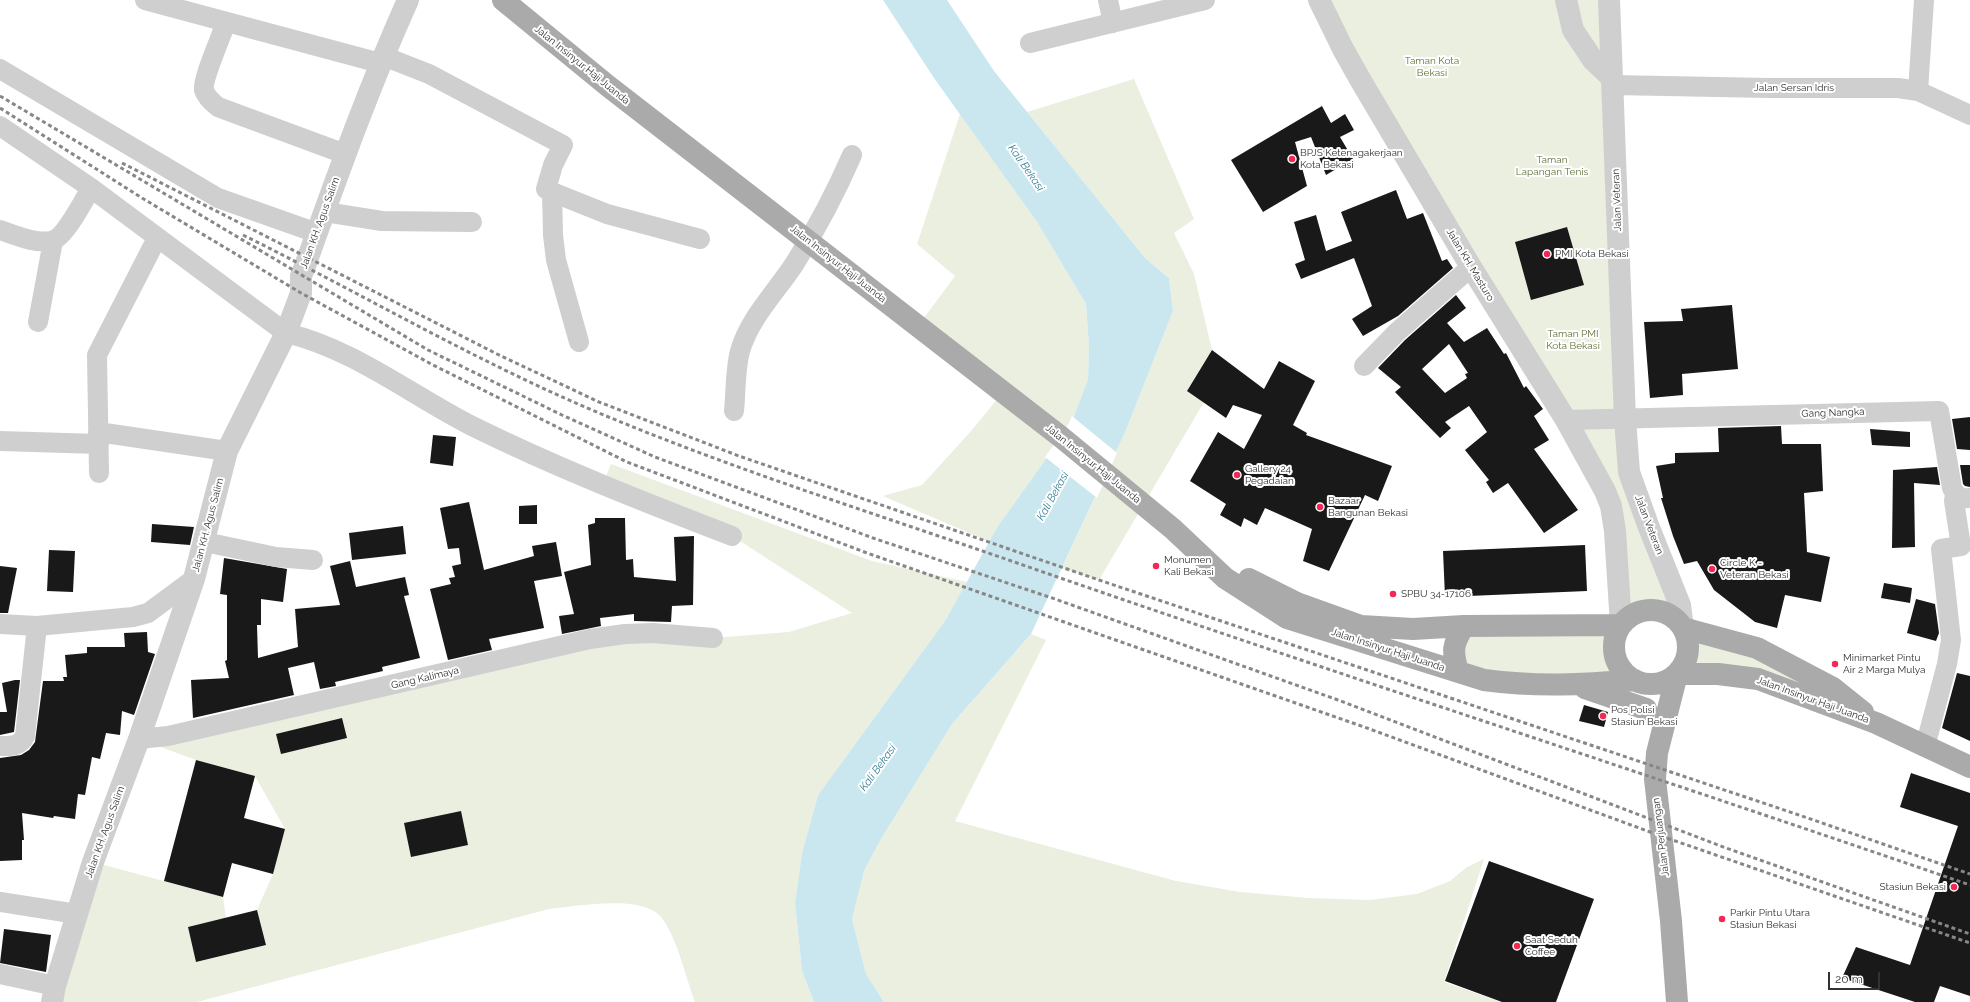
<!DOCTYPE html>
<html>
<head>
<meta charset="utf-8">
<style>
  body { margin:0 }
  #map { position:relative; width:1970px; height:1002px; overflow:hidden; background:#fff; font-family:Raleway,sans-serif }
  canvas { display:block }
  .scale { position:absolute; left:1828px; top:972px; width:52px; height:18px; box-sizing:border-box; border:2px solid #323232; border-top:0; padding-left:5px; font-size:12px; line-height:14px; white-space:nowrap; color:#323232; -webkit-text-stroke:3px #fff; paint-order:stroke }
</style>
</head>
<body>
<div id="map">
<canvas width="1970" height="1002"></canvas>
<div class="scale">20 m</div>
</div>
<script>
const ctx = document.querySelector('canvas').getContext('2d');
ctx.lineJoin = 'round';
function paint(path, color) {
  ctx.fillStyle = color;
  ctx.fill(path, 'evenodd');
}
function stroke(path, color, width, dash) {
  ctx.strokeStyle = color;
  ctx.lineWidth = width;
  ctx.lineCap = dash ? 'butt' : 'round';
  ctx.setLineDash(dash || []);
  ctx.stroke(path);
}
function drawText(font, color, halo, rows, align = 'center') {
  ctx.font = font + ' Raleway,sans-serif';
  ctx.lineWidth = 4;
  ctx.setLineDash([]);
  ctx.textBaseline = 'middle';
  ctx.strokeStyle = halo;
  ctx.fillStyle = color;
  for (const [text, x, y, turn = 0] of rows) {
    ctx.save();
    ctx.translate(x, y);
    ctx.rotate((+turn || 0) * Math.PI / 180);
    ctx.textAlign = isNaN(turn) ? turn : align;
    if (halo) ctx.strokeText(text, 0, 0);
    ctx.fillText(text, 0, 0);
    ctx.restore();
  }
}
paint(new Path2D(`
  M1321 0H1609L1625 419 1683 628 1833 688 1684 664C1691 648 1690 640 1680 627 1677 624 1674 617 1671 615 1668 614 1664 613 1662 613 1621 602 1600 646 1628 676L1458 672V637L1621 625 1611 506ZM1567 227 1584 285 1532 300 1515 242Z
  M1134 79 1194 219 1174 233 1194 274 1212 350 1187 390 1204 402 1099 580 1062 568 1126 430 1173 311 1169 278 1145 258 1027 112Z
  M960 114 1037 222 1086 304 1089 347 1088 379 1071 424 998 526 990 542 883 496 922 485 972 430 1003 392 918 326 955 276 917 244Z
  M611 464 872 561 967 582 945 621 818 795 802 853 795 903 802 971 814 1002H695C686 978 677 937 661 917 643 894 576 906 549 909L197 1002H52L93 862 223 897 226 918 188 927 197 962 266 945 257 910 273 874 285 829 255 776 196 760 139 739 590 639 713 638 789 632 852 613 732 536 602 486Z
  M1031 634 1046 640 955 821 1176 881 1240 892 1308 898 1370 900 1417 894 1450 881 1467 867 1484 859 1444 982 1501 1002H884L866 974 852 919 864 871 881 839 952 724Z`), '#eaefdf');
paint(new Path2D(`
  M883 0H947L994 71 1145 258 1169 278 1173 311 1126 430 1031 634 952 724 881 839 864 871 852 919 866 974 884 1002H814L802 971 795 903 802 853 818 795 945 621 998 526 1071 424 1088 379 1089 347 1086 304 1037 222 934 78Z`), '#cae7f0');
paint(new Path2D(`
  M1072 416 1117 453 1097 498 1045 457 1069 423Z`), '#fff');
paint(new Path2D(`
  M1322 106 1331 123 1345 114 1354 130 1340 137 1353 159 1326 175 1311 137 1295 142 1307 186 1263 212 1231 160Z
  M1396 190 1407 219 1423 213 1442 261 1447 259 1453 268 1398 316 1363 336 1352 319 1372 306 1354 258 1301 279 1295 264 1305 260 1294 222 1316 215 1326 251 1352 241 1341 212Z
  M1567 227 1584 285 1531 300 1515 242Z
  M1456 295 1466 308 1447 323 1464 342 1487 328 1504 354 1506 353 1524 388 1526 386 1543 409 1534 416 1549 440 1534 449 1578 510 1544 533 1508 483 1493 493 1486 482 1489 480 1465 450 1487 432 1469 406 1445 422 1451 428 1440 438 1395 392 1401 387 1378 368 1405 340ZM1449 344 1468 373 1465 374 1467 378 1445 393 1422 369Z
  M1732 305 1738 369 1682 374 1683 395 1650 398 1644 322 1683 321 1681 309Z
  M1212 350 1264 389 1279 361 1315 381 1293 425 1307 433 1306 435 1392 466 1378 501 1365 495 1329 571 1303 561 1312 529 1265 508 1257 525 1244 518 1241 527 1220 515 1226 504 1190 481 1218 432 1244 449 1262 415 1233 405 1226 418 1187 391Z
  M1970 417V450L1957 449 1952 419Z
  M1781 426 1782 444H1821L1823 491 1804 493 1807 552 1830 557 1821 602 1785 595 1777 628 1755 622 1714 590 1697 561 1684 564 1673 536 1661 498H1663L1656 466 1675 463V453L1719 452 1718 428Z
  M1870 429 1910 432V447L1872 445Z
  M433 435 456 437 453 466 430 463Z
  M1960 465H1970V487L1965 486 1963 484Z
  M1937 467 1940 485 1914 483 1915 547 1892 548 1893 470Z
  M469 502 484 570 534 556 532 546 556 542 562 576 534 581 544 628 489 639 492 650 448 660 430 589 451 584 449 578 455 577 452 566 461 564 459 548 448 549 440 508Z
  M537 505V524H519V506Z
  M595 518H625L626 560 633 559 634 577 676 581 674 537 694 536 693 605 672 606 671 622 634 621V614L600 618 601 626 562 634 559 616 574 614 564 572 591 565 588 525 595 523Z
  M152 524 194 527 190 545 151 542Z
  M403 526 406 554 352 560 349 533Z
  M1585 545 1587 591 1445 597 1443 551Z
  M49 550 75 551 73 592 47 591Z
  M224 558 287 569 283 602 261 599V625H257L258 658 298 647 295 609 340 605 330 566 350 561 356 587 405 577 409 595 404 596 420 658 382 667 383 671 335 682 336 686 320 689 314 662 288 668 294 695 193 718 191 680 229 678 225 661 227 660V595L220 594Z
  M0 566 17 568 8 613H0Z
  M1884 583 1912 588 1910 603 1881 598Z
  M1916 599 1935 604 1939 633 1936 641 1907 633Z
  M147 632 148 652 155 654 134 715 122 711 120 735 106 733 100 759 92 757 85 795 78 794 75 819 54 816 53 818 22 813 24 840H22V860L0 861V758L21 755 29 750 35 742 43 681H64L63 677H67L65 655 87 653V647H125L124 633Z
  M1957 673 1970 676V741L1942 728Z
  M15 680H20L14 732 0 735V712H7L2 683Z
  M1584 705 1608 712 1604 727 1579 721Z
  M342 718 347 738 281 754 276 734Z
  M196 760 255 776 244 818 285 829 273 874 232 863 223 897 164 881Z
  M1911 773 1970 793V996L1940 986 1934 1002H1915L1842 978 1856 947 1910 965 1958 826 1900 807Z
  M461 811 468 845 411 857 404 823Z
  M1489 861 1594 899 1556 1002H1502L1445 981Z
  M257 910 266 945 196 962 188 927Z
  M4 929 51 935 46 972 0 963Z`), '#191919');
stroke(new Path2D(`
  M145 0 380 63
  M1108 0 1113 23
  M226 22C222 35 202 79 204 90 206 97 213 103 218 107L345 154
  M1030 43 1205 0
  M383 56 429 74 563 145 553 165 546 189 552 192 553 235 556 260 579 342
  M0 69 218 198 317 233
  M1613 85 1769 88H1898L1918 91 1970 115
  M1918 91 1924 0
  M0 126 91 188 286 333C354 349 411 395 472 426 557 468 644 502 732 536
  M552 192 607 214 700 239
  M325 212 382 221 472 222
  M0 230C15 235 35 244 51 241 64 239 84 200 91 188
  M38 322 53 241
  M1364 366 1397 332 1471 267
  M734 411C736 392 735 370 740 351 750 317 777 291 795 263 817 228 836 192 852 155
  M1566 420 1939 411 1952 488C1956 496 1960 499 1970 498
  M98 432 227 451
  M0 441 99 444
  M99 473 97 355 157 238
  M205 542 276 557 313 560
  M0 624 37 626 133 617 148 613 194 579
  M139 739 168 736 590 639 625 634 653 633 713 638
  M0 746C10 746 20 747 25 736L37 626
  M1925 747 1947 664 1951 640 1941 549 1961 546 1954 501 1955 495
  M0 902 77 914
  M0 974 55 986`), '#cfcfcf', 20);
stroke(new Path2D(`
  M1319 0 1343 49 1361 81 1471 267 1566 420 1605 491 1611 506 1615 531 1621 625
  M1566 0 1573 30 1593 60 1611 77
  M1609 0 1625 419 1629 472 1648 525 1680 605 1683 628
  M52 1002 55 986 93 862 139 739 194 579 227 451 286 333 301 293V276L305 266C337 176 369 87 408 0`), '#cfcfcf', 22);
stroke(new Path2D(`
  M503 0 608 86 1061 437 1173 529 1225 578 1287 618 1484 680C1537 687 1582 685 1635 680
  M1249 579 1297 603 1361 626 1413 629 1464 626 1621 625
  M1614 647a37 37 0 1 1 74 0a37 37 0 1 1-74 0Z
  M1683 628 1757 648 1833 688 1863 712
  M1458 672C1452 651 1452 645 1464 626
  M1585 688 1646 709
  M1677 1002 1671 921 1655 779 1657 753 1677 674H1718L1758 679 1876 723 1970 767`), '#aaa', 22);
stroke(new Path2D(`
  M0 96 428 350 562 415 655 457 873 538 1055 599 1338 700 1726 848 1970 934
  M0 108 142 198 301 293 433 365 627 462 867 553 1367 728 1661 836 1970 943
  M122 163 497 354 599 402 739 456 1099 580 1796 814 1970 874
  M243 235C360 293 472 359 592 410 731 469 877 514 1020 564 1336 674 1654 776 1970 885`), '#878787', 3, [4, 3]);
for (const [x, y, r, color] of [
  [1292,159,4,"#f42855"],
  [1547,254,4,"#f42855"],
  [1237,475,4,"#f42855"],
  [1320,507,4,"#f42855"],
  [1156,566,4,"#f42855"],
  [1712,569,4,"#f42855"],
  [1393,594,4,"#f42855"],
  [1835,664,4,"#f42855"],
  [1603,716,4,"#f42855"],
  [1954,887,4,"#f42855"],
  [1722,919,4,"#f42855"],
  [1517,946,4,"#f42855"]
]) {
  const dot = new Path2D();
  dot.arc(x, y, r, 0, 2 * Math.PI);
  ctx.fillStyle = color;
  ctx.fill(dot);
  stroke(dot, '#fff', 1.5);
}
drawText('10px', '#5d723a', '#fff', [
  ["Taman Kota",1432,61],
  ["Bekasi",1432,73],
  ["Taman",1552,160],
  ["Lapangan Tenis",1552,172],
  ["Taman PMI",1573,334],
  ["Kota Bekasi",1573,346]
]);
drawText('10px', '#323232', '#fff', [
  ["Jalan Insinyur Haji Juanda",582,65,39],
  ["Jalan Sersan Idris",1794,88],
  ["Jalan Veteran",1617,200,-92],
  ["Jalan KH. Agus Salim",320,223,-70],
  ["Jalan Insinyur Haji Juanda",838,264,38],
  ["Jalan KH. Masturo",1470,265,59],
  ["Gang Nangka",1833,413,-2],
  ["Jalan Insinyur Haji Juanda",1093,464,39],
  ["Jalan KH. Agus Salim",208,525,-75],
  ["Jalan Veteran",1649,525,69],
  ["Jalan Insinyur Haji Juanda",1388,650,18],
  ["Gang Kalimaya",425,678,-13],
  ["Jalan Insinyur Haji Juanda",1813,700,20],
  ["Jalan KH. Agus Salim",105,832,-70],
  ["Jalan Perjuangan",1661,837,-97]
]);
drawText('10px', '#323232', '#fff', [
  ["BPJS Ketenagakerjaan",1300,153],
  ["Kota Bekasi",1300,165],
  ["PMI Kota Bekasi",1555,254],
  ["Gallery 24",1245,469],
  ["Pegadaian",1245,481],
  ["Bazaar",1328,501],
  ["Bangunan Bekasi",1328,513],
  ["Monumen",1164,560],
  ["Kali Bekasi",1164,572],
  ["Circle K -",1720,563],
  ["Veteran Bekasi",1720,575],
  ["SPBU 34-17106",1401,594],
  ["Minimarket Pintu",1843,658],
  ["Air 2 Marga Mulya",1843,670],
  ["Pos Polisi",1611,710],
  ["Stasiun Bekasi",1611,722],
  ["Stasiun Bekasi",1946,887,"right"],
  ["Parkir Pintu Utara",1730,913],
  ["Stasiun Bekasi",1730,925],
  ["Saat Seduh",1525,940],
  ["Coffee",1525,952]
], 'left');
drawText('italic 11px', '#357e95', '#fff', [
  ["Kali Bekasi",1026,168,55],
  ["Kali Bekasi",1053,496,-61],
  ["Kali Bekasi",878,768,-54]
]);
</script>
</body>
</html>
